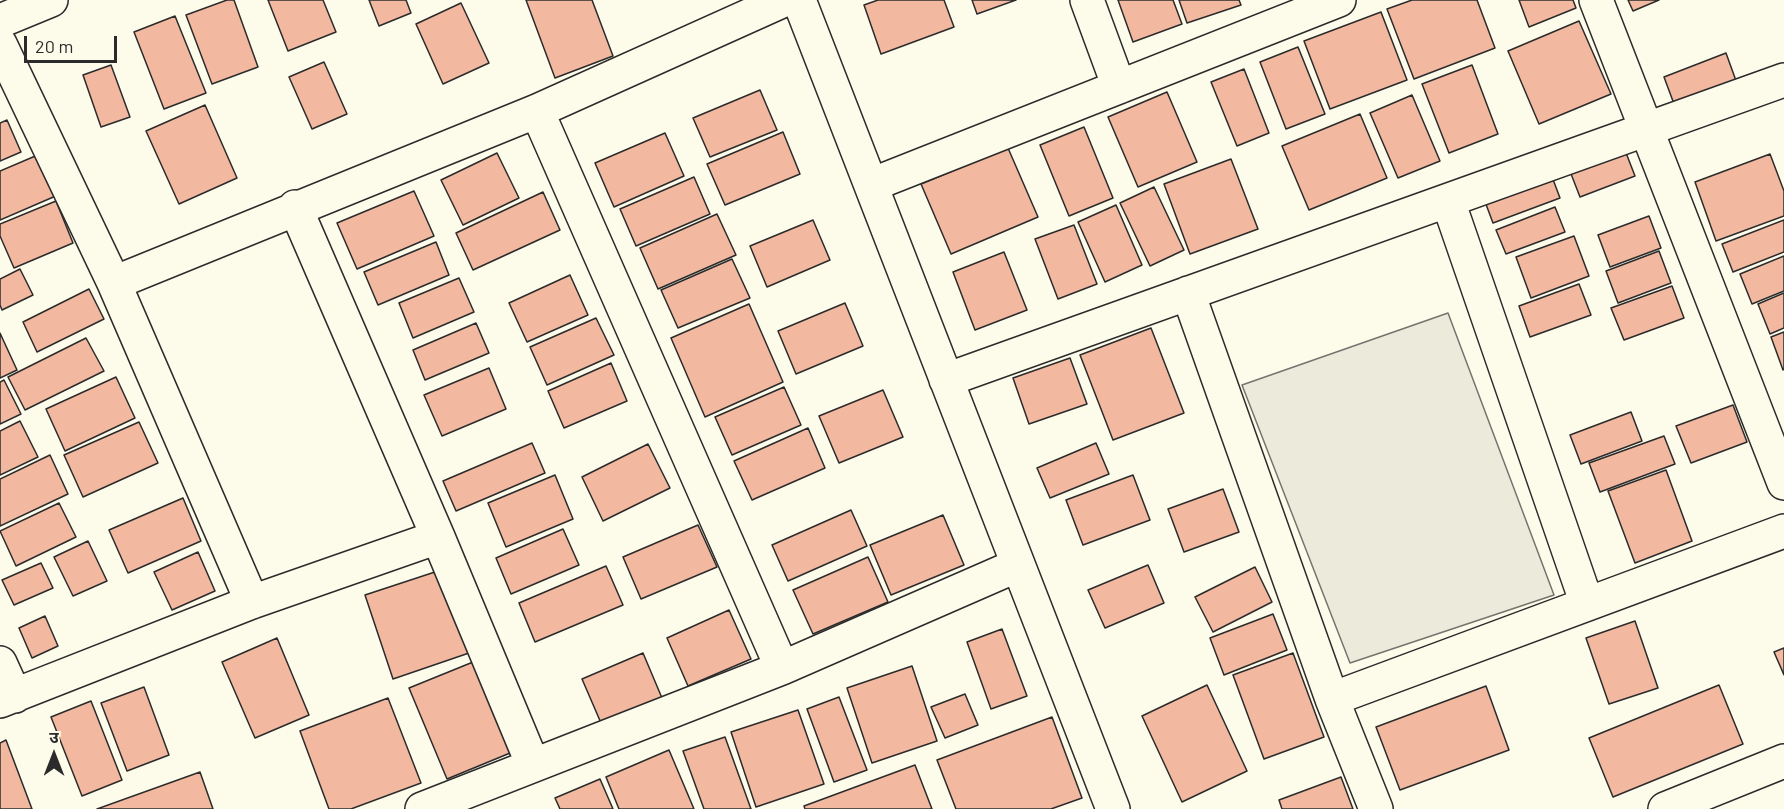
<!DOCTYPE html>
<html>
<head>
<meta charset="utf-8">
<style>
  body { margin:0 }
  #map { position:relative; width:1784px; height:809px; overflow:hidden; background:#fdfbea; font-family:Barlow,"Noto Sans Devanagari",sans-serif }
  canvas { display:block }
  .north { position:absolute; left:24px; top:725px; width:60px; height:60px; -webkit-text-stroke:4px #fdfbea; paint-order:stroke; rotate:0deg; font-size:16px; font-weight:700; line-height:24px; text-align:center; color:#2b2b2b }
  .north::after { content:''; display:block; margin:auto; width:21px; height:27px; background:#2b2b2b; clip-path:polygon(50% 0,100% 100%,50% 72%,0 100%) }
  .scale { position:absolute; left:24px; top:36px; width:93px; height:27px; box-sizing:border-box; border:3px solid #2b2b2b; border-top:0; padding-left:8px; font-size:18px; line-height:21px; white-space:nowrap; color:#2b2b2b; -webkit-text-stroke:4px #fdfbea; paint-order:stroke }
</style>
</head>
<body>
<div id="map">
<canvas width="1784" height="809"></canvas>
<div class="north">उ</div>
<div class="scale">20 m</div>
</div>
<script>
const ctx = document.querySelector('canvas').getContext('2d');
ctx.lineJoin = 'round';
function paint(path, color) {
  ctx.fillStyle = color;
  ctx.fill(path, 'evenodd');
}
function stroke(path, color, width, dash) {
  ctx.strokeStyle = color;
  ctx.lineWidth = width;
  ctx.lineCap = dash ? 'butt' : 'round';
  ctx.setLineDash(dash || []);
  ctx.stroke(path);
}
const green = new Path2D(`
  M1448 313 1554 595 1350 663 1242 385Z`);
paint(green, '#ecebdb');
stroke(green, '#74746e', 1.5);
const building = new Path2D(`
  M227 0H234L258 67 212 84 186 15Z
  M268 0H323L336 32 288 51Z
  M369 0H406L411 13 379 26Z
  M526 0H592L613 56 555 78Z
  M878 0H944L954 27 881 54 864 5Z
  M972 0H1016L977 14Z
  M1118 0H1173L1182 24 1133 42Z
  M1179 0H1239L1241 5 1187 23Z
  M1412 0H1477L1495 48 1414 79 1387 9Z
  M1519 0H1573L1576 8 1529 27Z
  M1628 0H1659L1633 11Z
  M461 3 489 63 443 84 416 24Z
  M1381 12 1407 80 1330 109 1304 41Z
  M175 16 206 93 164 109 134 32Z
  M1579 21 1611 94 1539 124 1508 51Z
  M1298 47 1325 114 1286 129 1260 62Z
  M1726 53 1739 89 1677 112 1664 77Z
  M324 62 347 114 312 129 289 77Z
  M111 65 130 117 101 127 83 75Z
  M1472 65 1498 134 1449 153 1422 84Z
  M1244 69 1269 133 1237 146 1211 82Z
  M760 90 777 130 710 157 693 118Z
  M1167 92 1197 162 1138 187 1108 117Z
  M1412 95 1440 161 1398 178 1370 113Z
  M205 105 237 178 179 204 146 131Z
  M1360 114 1387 178 1309 210 1282 146Z
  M7 120 21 152 0 161V123Z
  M1084 127 1113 198 1069 216 1040 145Z
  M783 132 800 174 725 205 707 164Z
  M665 133 684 176 614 207 595 163Z
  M1621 140 1635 176 1580 197 1566 161Z
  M1008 148 1038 217 951 254 921 184Z
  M497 153 519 198 463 225 441 180Z
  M40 154 58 195 0 220V171Z
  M1770 154 1784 191V216L1716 241 1695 182Z
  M1231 159 1258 229 1190 254 1164 184Z
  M1548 166 1560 198 1493 223 1481 191Z
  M694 177 710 214 636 246 620 209Z
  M1154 187 1184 250 1150 266 1120 203Z
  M414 191 434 236 357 269 337 223Z
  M543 192 560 230 473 270 456 233Z
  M56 201 73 243 14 268 0 236V224Z
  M1116 205 1142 265 1105 282 1078 222Z
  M1555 207 1565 232 1506 254 1496 230Z
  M717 214 736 255 658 289 640 248Z
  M1649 216 1661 248 1610 267 1598 235Z
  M813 220 830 260 767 287 750 246Z
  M1784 220V252L1733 272 1722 244Z
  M1074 225 1097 284 1058 299 1035 239Z
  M1574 236 1589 276 1531 298 1516 257Z
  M436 242 449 275 378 305 364 272Z
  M1659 251 1671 283 1618 303 1606 271Z
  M1004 252 1027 310 975 330 953 272Z
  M1784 256V291L1752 304 1740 274Z
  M732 259 750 298 678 328 661 290Z
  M20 269 33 295 2 310 0 305V279Z
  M570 275 588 315 527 342 509 303Z
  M459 278 474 312 413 338 399 303Z
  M1579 284 1591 315 1530 337 1519 306Z
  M1672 286 1684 318 1624 340 1611 308Z
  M89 289 104 319 37 352 23 322Z
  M1784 293V328L1770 334 1758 304Z
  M845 303 863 346 796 374 778 331Z
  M749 304 783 382 705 417 671 338Z
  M596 318 614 355 547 385 530 347Z
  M476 323 489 353 425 380 413 350Z
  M1151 328 1184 413 1113 440 1080 355Z
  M1784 332V369L1783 370 1771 337Z
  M0 333 17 370 0 378Z
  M86 338 104 371 25 410 8 377Z
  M1070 358 1087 404 1029 424 1013 378Z
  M611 363 627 401 564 428 548 391Z
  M489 368 506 409 442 436 424 395Z
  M116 377 135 418 65 451 46 409Z
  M4 380 21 414 0 424V382Z
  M784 387 801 425 732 455 715 417Z
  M883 390 903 437 839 463 819 416Z
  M1733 405 1747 442 1691 463 1676 426Z
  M1631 412 1642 441 1581 464 1570 435Z
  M20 421 38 457 0 475V431Z
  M139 422 158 463 83 497 64 455Z
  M808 428 825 468 752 500 734 461Z
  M1664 436 1675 464 1600 492 1589 463Z
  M532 443 545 473 456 511 443 481Z
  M1096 443 1109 474 1050 498 1037 468Z
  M648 444 670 488 603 521 582 477Z
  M50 455 68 494 0 526V479Z
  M1666 470 1692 541 1635 563 1608 491Z
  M555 475 573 519 506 547 488 503Z
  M1133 475 1150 520 1083 545 1066 500Z
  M1223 489 1239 532 1184 552 1168 509Z
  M183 498 201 541 128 573 109 530Z
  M59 503 76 537 16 566 0 531Z
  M851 510 867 546 788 581 772 545Z
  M943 515 964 565 891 595 870 545Z
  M698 525 717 567 641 599 623 557Z
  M563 529 579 565 511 594 496 558Z
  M88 541 107 581 73 596 54 557Z
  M198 552 215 591 172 610 154 572Z
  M868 557 888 602 813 634 793 590Z
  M41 563 53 588 14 605 2 580Z
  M1148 565 1164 603 1105 628 1088 590Z
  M606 566 623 605 535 642 519 603Z
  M1255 567 1272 602 1213 632 1195 597Z
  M444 569 472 652 393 679 365 595Z
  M729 610 751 659 688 686 667 638Z
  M1273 614 1287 650 1224 675 1210 638Z
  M45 616 58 646 32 658 19 628Z
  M1635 621 1658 688 1609 704 1586 638Z
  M1002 629 1027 696 991 709 967 642Z
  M277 638 309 715 255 738 222 662Z
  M1784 648V675L1774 652Z
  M643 653 662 698 601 723 582 679Z
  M1293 653 1324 737 1264 759 1233 675Z
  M478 660 515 751 447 779 409 688Z
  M912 666 937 741 872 763 847 688Z
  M1207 685 1247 771 1182 802 1142 716Z
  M1719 685 1743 744 1613 797 1589 738Z
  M1486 686 1509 750 1400 790 1376 727Z
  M144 687 169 755 127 771 101 703Z
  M965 694 978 725 945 738 931 707Z
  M839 697 867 770 834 782 807 709Z
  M388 698 421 783 351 809H329L300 731Z
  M91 701 122 780 82 796 51 717Z
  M798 710 824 784 756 807 731 732Z
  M1052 717 1082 798 1051 809H956L937 760Z
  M725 737 751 809H704L683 751Z
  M6 740 32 809H0V743Z
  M669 750 694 809H619L606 777Z
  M915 765 932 809H805L804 806Z
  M200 772 213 809H97Z
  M1341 777 1353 809H1282L1279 800Z
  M600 779 613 809H560L555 798Z`);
paint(building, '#f2b8a0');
stroke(building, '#2b2b2b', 1.5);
const minor = new Path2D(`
  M799 0 1113 809
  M1087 0 1119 87
  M1596 0 1784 483
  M0 21 51 0
  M0 44 114 283 252 602
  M537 111 782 668
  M871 185 1339 0
  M1448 201 1587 604
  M295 207 438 537 533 765
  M114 283 537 111 784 0
  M1188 293 1332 699 1376 809
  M946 380 1784 80
  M0 663 15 696
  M1332 699 1784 531
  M0 701 252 602 438 537
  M422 809 782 668 1018 565
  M1665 809 1784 761`);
stroke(minor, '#2b2b2b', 36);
stroke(minor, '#fdfbea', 33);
</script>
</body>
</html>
